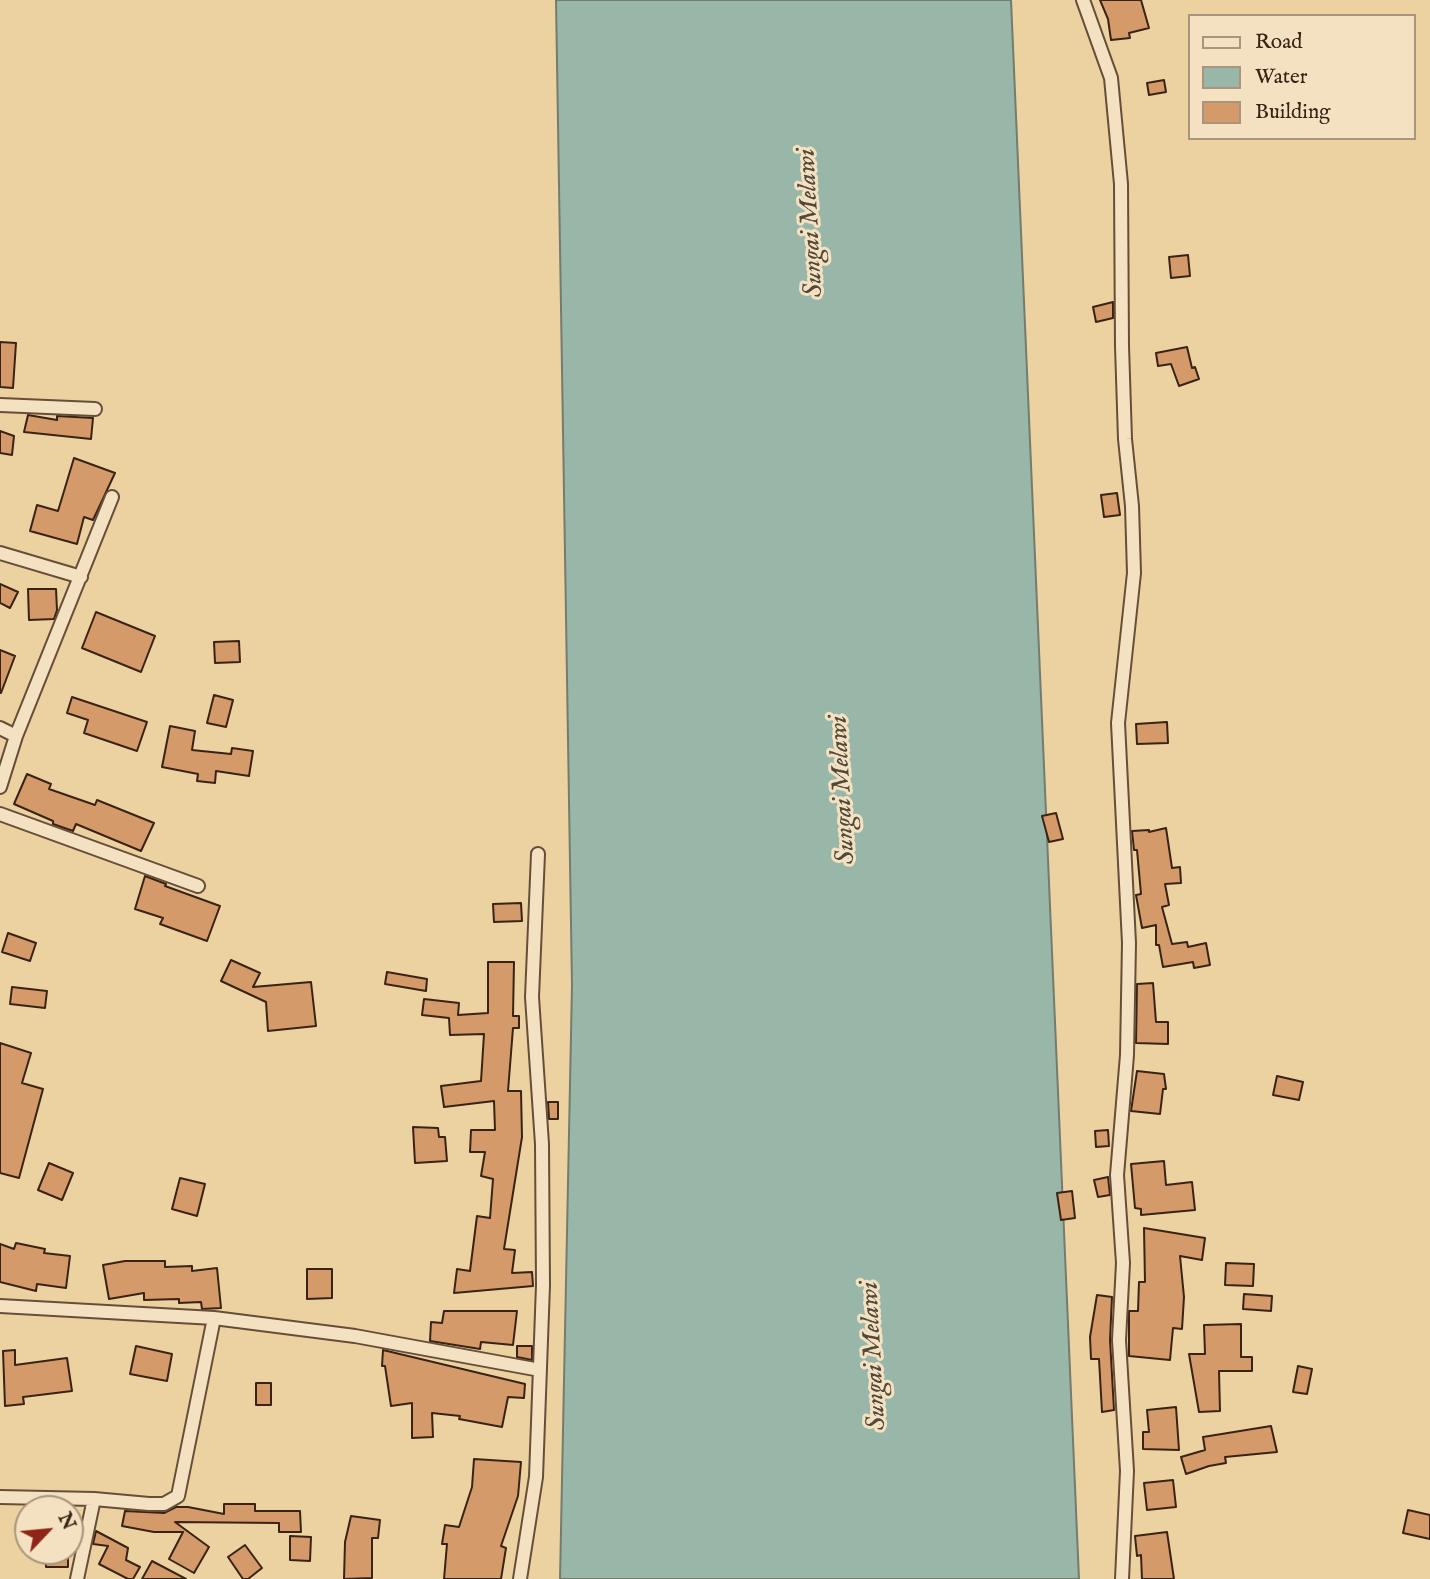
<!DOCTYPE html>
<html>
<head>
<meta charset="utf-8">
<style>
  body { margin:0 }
  #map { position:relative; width:1430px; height:1579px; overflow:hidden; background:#ecd1a1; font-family:"IM FELL English",serif }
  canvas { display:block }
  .legend { position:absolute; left:1188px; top:14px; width:228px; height:126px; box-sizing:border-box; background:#f3e1c2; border:2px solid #a9957d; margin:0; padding:9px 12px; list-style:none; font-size:21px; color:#392315 }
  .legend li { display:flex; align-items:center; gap:14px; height:35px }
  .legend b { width:35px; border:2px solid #a9957d }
  .north { position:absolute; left:14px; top:1495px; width:70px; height:70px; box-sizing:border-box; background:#f3e1c2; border:2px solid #a9957d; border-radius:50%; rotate:64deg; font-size:19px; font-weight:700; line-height:28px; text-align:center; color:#392315 }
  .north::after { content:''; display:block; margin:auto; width:24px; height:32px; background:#8f2418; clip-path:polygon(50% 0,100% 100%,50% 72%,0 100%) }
</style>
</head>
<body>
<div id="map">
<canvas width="1430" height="1579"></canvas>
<ul class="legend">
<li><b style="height:9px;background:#f3e1c2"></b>Road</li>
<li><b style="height:19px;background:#99b7a9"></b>Water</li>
<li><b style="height:19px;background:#d59a6a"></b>Building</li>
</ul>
<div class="north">N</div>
</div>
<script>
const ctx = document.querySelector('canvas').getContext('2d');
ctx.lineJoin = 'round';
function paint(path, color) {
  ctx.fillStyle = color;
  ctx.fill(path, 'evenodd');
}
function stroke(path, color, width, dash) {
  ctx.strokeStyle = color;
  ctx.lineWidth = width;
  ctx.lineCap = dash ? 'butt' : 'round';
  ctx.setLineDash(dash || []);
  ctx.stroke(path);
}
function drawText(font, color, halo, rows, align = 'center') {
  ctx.font = font + ' "IM FELL English",serif';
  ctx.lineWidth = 6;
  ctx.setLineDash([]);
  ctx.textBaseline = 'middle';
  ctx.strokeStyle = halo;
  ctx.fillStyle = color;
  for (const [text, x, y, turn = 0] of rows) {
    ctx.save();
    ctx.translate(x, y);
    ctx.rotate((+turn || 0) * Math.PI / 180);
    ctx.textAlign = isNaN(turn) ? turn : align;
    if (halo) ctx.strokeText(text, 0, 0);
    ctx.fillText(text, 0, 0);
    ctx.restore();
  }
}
const water = new Path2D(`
  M556 0H1011L1079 1579H560L572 985Z`);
paint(water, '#99b7a9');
stroke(water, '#737c6e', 2);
const building = new Path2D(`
  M1100 0H1141L1149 28 1129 33 1130 38 1111 40 1108 19Z
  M1164 80 1166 92 1149 95 1147 83Z
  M1188 255 1190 276 1171 278 1169 257Z
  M1113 302V318L1096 322 1093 307Z
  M0 342 16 343 13 388 0 387Z
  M1187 347 1192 368 1195 367 1199 379 1179 386 1171 364 1158 366 1156 353Z
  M28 415 57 420V416L93 418 91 439 24 432Z
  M0 431 14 436 12 455 0 453Z
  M74 458 115 473 93 520 84 517 77 544 30 531 37 505 58 511Z
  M1117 493 1120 515 1104 517 1101 495Z
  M0 584 18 592 10 608 0 603Z
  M28 589H56L57 610 54 619 29 620Z
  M96 612 155 636 141 672 82 648Z
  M239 641 240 662 215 663 214 642Z
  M0 650 15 656 1 693H0Z
  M214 695 233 700 226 727 207 723Z
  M72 697 147 722 137 751 84 733 88 720 67 713Z
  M1167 722 1168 743 1137 744 1136 724Z
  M170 726 195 731 192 750 231 754 232 748 253 751 249 776 216 771 215 783 197 781 198 774 162 767Z
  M27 774 51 784 49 789 95 805 97 800 154 823 141 851 76 824 73 831 53 824V821L14 804Z
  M1056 813 1063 839 1049 842 1042 816Z
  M1166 828 1172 868 1180 867 1181 883 1165 884 1169 905 1162 907 1172 944 1187 942 1188 947 1206 943 1210 965 1194 968 1193 962 1163 967 1159 945H1156V925L1142 928 1136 895 1141 894 1137 850H1134L1132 831 1149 830V832Z
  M145 876 166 884 165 886 220 906 207 941 160 924 163 918 135 909Z
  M521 903 522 921 494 922 493 904Z
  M8 933 36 943 30 961 2 952Z
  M231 960 260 973 253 987 311 982 316 1026 268 1031 266 1002 221 981Z
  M488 962H514L513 1016H519V1028H513L508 1091H521L522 1137 504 1249 515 1250 512 1273 532 1272 533 1286 454 1293 457 1269 470 1271 477 1216 490 1218 493 1179 481 1176 485 1152H470L471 1130H495L494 1101 444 1107 441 1086 481 1081 484 1034 450 1035 449 1018 422 1015 424 999 459 1003 458 1015 488 1013Z
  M387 972 427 979 426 991 385 984Z
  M1153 983 1156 1022H1168V1044L1136 1043 1137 984Z
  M12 987 47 991 45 1008 10 1004Z
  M0 1043 31 1053 22 1083 43 1089 19 1178 0 1173Z
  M1137 1071 1164 1074 1166 1089H1163L1160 1114 1131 1111Z
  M1277 1076 1303 1082 1299 1100 1273 1095Z
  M548 1102H558V1119H549Z
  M413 1127 438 1128 439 1137H445L447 1161 415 1163Z
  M1108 1130 1109 1146 1096 1147 1095 1131Z
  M1164 1161 1166 1185 1192 1182 1195 1210 1141 1215V1209L1135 1208 1131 1164Z
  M49 1163 73 1173 62 1200 38 1190Z
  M1108 1177 1110 1195 1098 1197 1094 1180Z
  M180 1178 205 1184 197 1216 172 1209Z
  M1072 1191 1075 1218 1061 1220 1057 1193Z
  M1144 1228 1205 1238 1202 1260 1180 1256 1184 1297 1182 1329 1173 1328 1170 1360 1129 1356V1311H1138L1139 1282H1145Z
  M16 1243 45 1249 44 1253 70 1256 66 1288 37 1284 36 1291 0 1282V1244L14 1249Z
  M125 1261H165V1267L192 1266V1271L217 1268 221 1308 202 1309 201 1302 179 1303V1299L144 1300V1293L109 1299 103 1265Z
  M1226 1263 1254 1264 1253 1286 1225 1285Z
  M307 1269H332V1298L307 1299Z
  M1244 1294 1272 1296 1271 1311 1243 1309Z
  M1097 1295 1112 1297 1110 1340 1114 1410 1102 1412 1099 1359H1091L1090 1337Z
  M444 1311H517L513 1345 481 1342 480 1349 430 1341 431 1322 442 1323Z
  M1241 1324V1357H1252V1371H1219L1220 1411 1199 1412 1189 1354H1205L1204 1325Z
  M136 1346 172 1354 167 1381 130 1374Z
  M517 1346H532V1360L517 1357Z
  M15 1350V1365L67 1358 72 1391 23 1397 24 1404 5 1406 3 1351Z
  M383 1350 525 1384 524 1398 508 1397 502 1427 459 1419 460 1416 432 1413 433 1437 412 1438V1403L391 1406 385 1366H382Z
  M1298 1366 1312 1369 1307 1394 1293 1392Z
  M256 1383H271V1405H256Z
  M1176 1407 1179 1450 1143 1449V1432H1149L1147 1410Z
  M1271 1426 1277 1452 1225 1457 1226 1463 1209 1466 1186 1474 1181 1457 1205 1450 1203 1437Z
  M474 1459 521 1462 518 1496 501 1546 506 1548 501 1579H444L447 1544H442L445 1525 459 1527 472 1487Z
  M1173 1480 1176 1507 1147 1510 1144 1483Z
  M224 1504H255V1511H300L301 1532H279V1523L175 1522 209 1547 194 1573 169 1559 183 1532H154L122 1526 125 1511 164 1513 176 1507H188L224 1514Z
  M1408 1510 1430 1515V1539L1403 1533Z
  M351 1516 380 1520 378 1538H372V1578L344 1579 345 1542Z
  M96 1531 128 1548 126 1560 140 1567 133 1579H128L99 1564 108 1546 93 1544Z
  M1167 1532 1174 1579H1142L1141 1555 1137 1556 1135 1536Z
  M290 1536 311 1537 310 1561 290 1560Z
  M245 1545 262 1568 248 1579H243L228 1557Z
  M45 1551H68V1567H46Z
  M152 1561 186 1579H142Z`);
paint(building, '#d59a6a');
stroke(building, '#392315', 2);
const minor = new Path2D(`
  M1083 0 1111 78 1121 184 1122 346 1125 439 1132 506 1134 573 1118 723 1129 943 1127 1055 1117 1175 1123 1263 1119 1340 1127 1471 1122 1579
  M0 405 95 409
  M0 553 81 577
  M0 728 16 736
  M0 787 16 736 112 497
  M0 814 198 886
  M0 1306 214 1318 355 1336 540 1370
  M0 1497 94 1499 149 1504H164L178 1496 214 1318
  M77 1579 94 1499
  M520 1579 536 1477 543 1285 542 1144 532 997 538 854`);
stroke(minor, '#664e38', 16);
stroke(minor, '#f3e1c2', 12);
drawText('italic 26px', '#51483a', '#f3e1c2', [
  ["Sungai Melawi",812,223,-93],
  ["Sungai Melawi",844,790,-93],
  ["Sungai Melawi",875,1356,-93]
]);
</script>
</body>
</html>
